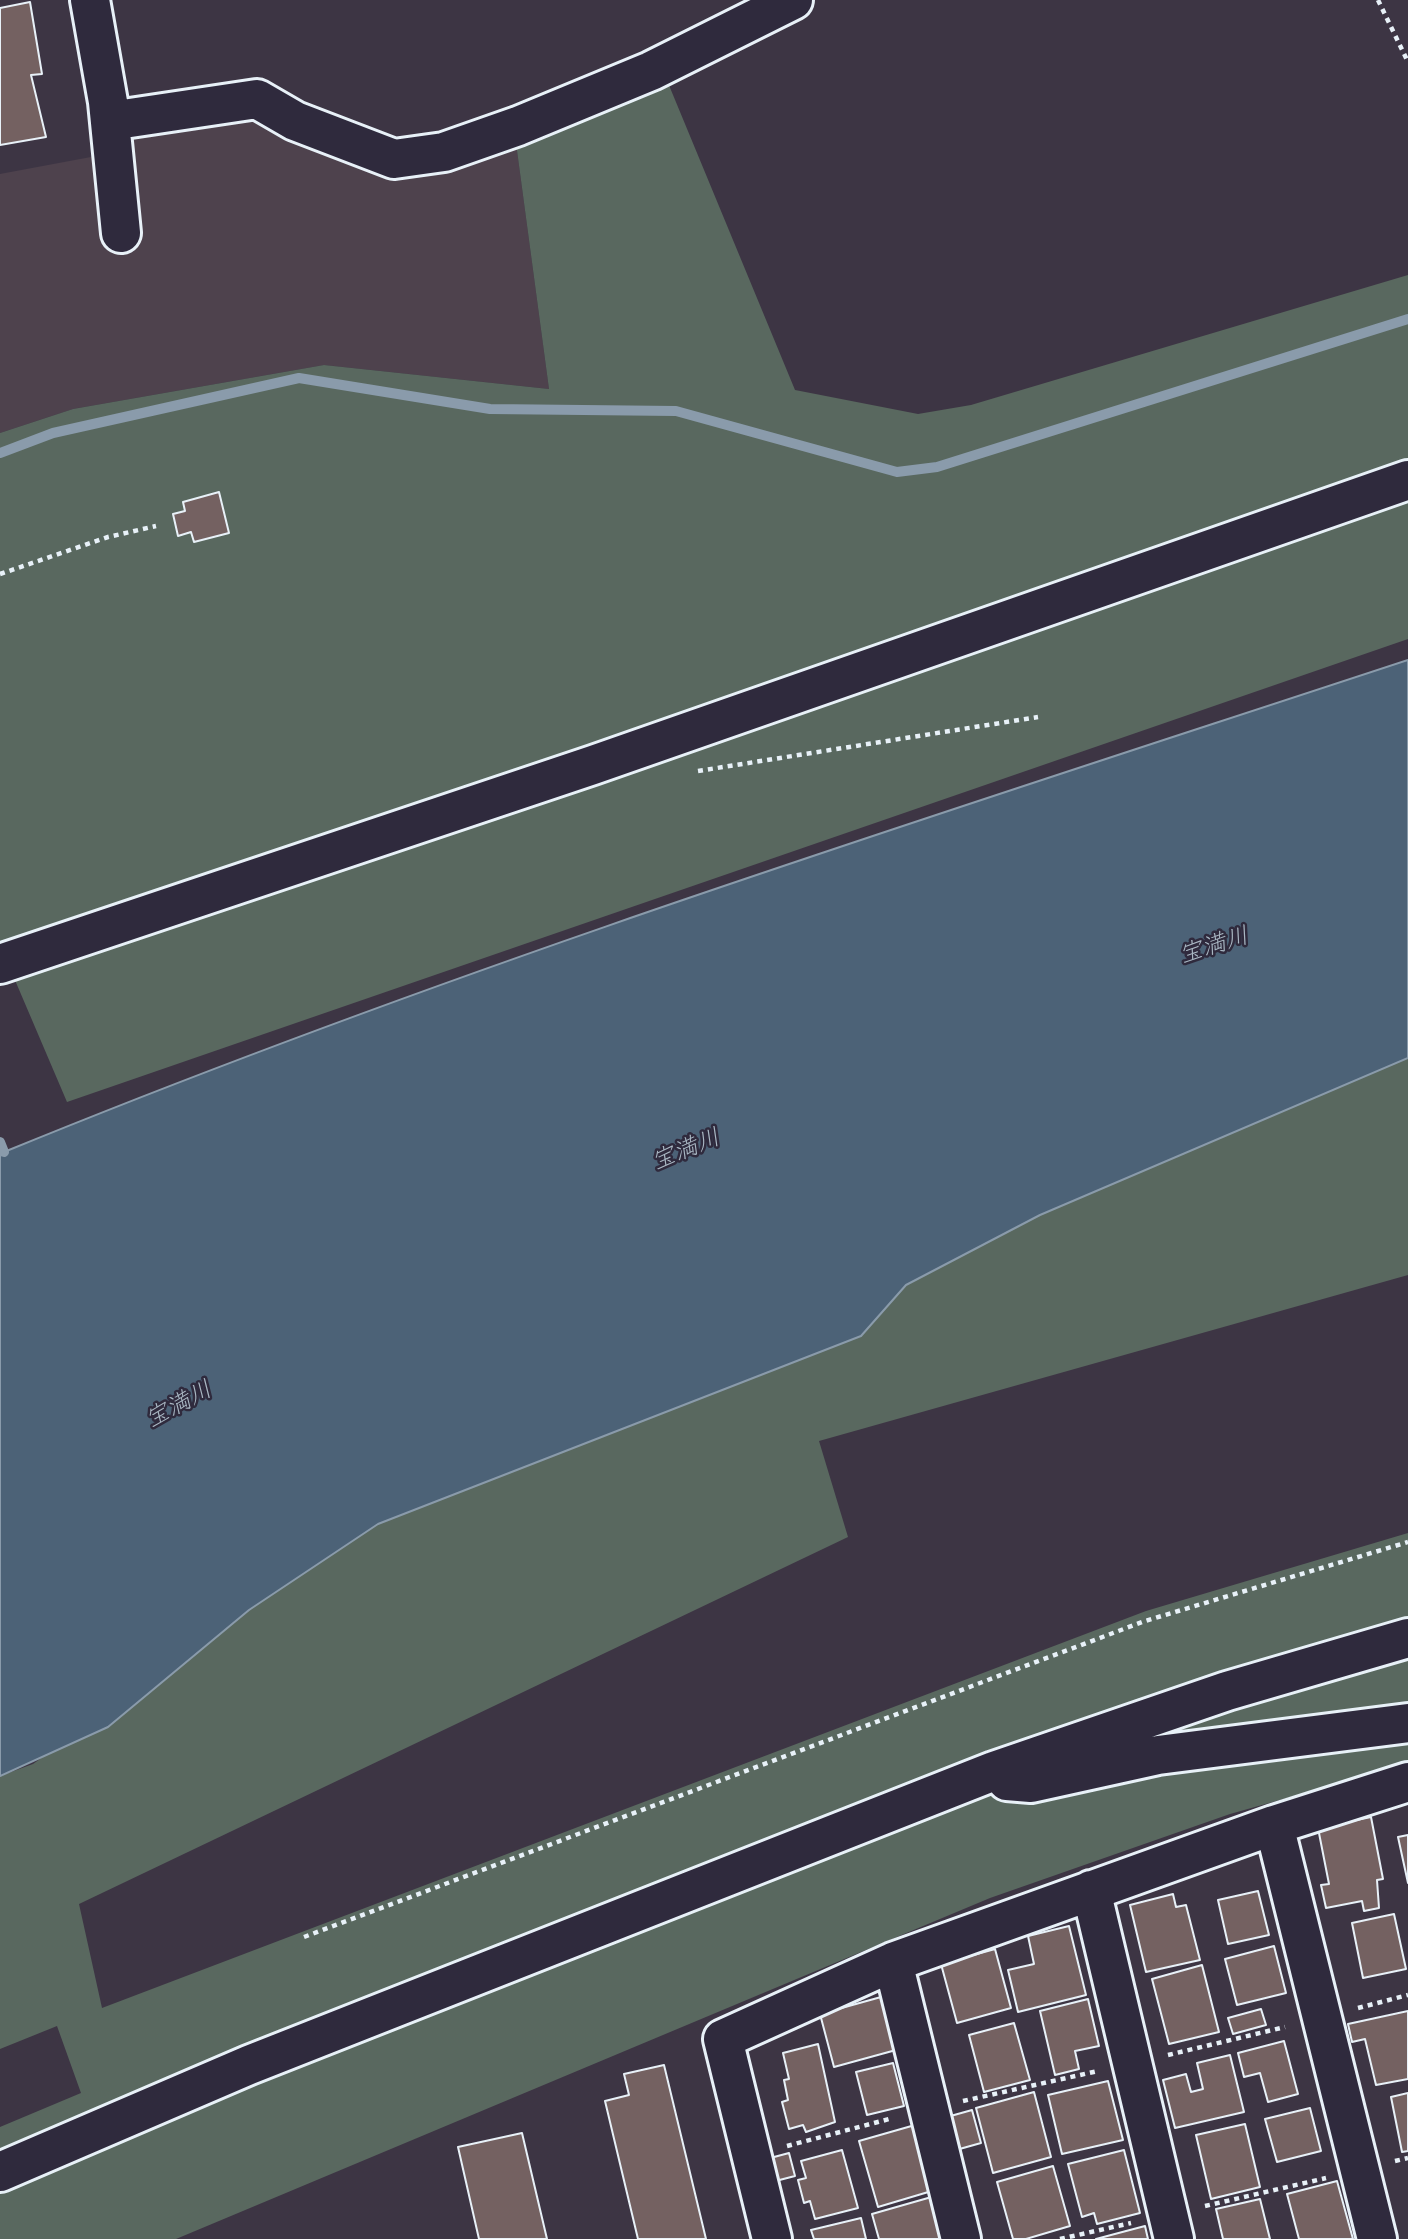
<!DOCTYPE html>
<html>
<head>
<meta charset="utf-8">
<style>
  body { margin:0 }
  canvas { display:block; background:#3d3544 }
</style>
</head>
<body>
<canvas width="1408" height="2239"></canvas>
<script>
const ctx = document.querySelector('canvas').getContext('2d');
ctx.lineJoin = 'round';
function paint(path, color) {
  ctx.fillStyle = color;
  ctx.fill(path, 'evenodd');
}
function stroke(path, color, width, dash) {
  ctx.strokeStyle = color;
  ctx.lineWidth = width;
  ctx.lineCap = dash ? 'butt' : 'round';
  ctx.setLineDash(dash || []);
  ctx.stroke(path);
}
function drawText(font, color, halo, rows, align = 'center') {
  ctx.font = font + ' "Patrick Hand","Klee One",sans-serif';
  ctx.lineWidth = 5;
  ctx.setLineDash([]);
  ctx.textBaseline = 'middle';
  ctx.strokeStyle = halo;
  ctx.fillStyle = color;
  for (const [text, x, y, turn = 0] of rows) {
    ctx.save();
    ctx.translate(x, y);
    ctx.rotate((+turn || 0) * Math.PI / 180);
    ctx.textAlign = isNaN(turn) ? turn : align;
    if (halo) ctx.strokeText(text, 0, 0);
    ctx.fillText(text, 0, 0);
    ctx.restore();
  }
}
paint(new Path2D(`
  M261 104 387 175 516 143 549 389 324 365 73 409 0 433V174L91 157 98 135Z`), '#4e424d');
paint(new Path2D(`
  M666 78 795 390 918 414 971 405 1408 275V639L67 1102 0 945V433L73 409 324 365 549 389 516 143Z
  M1408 1058V1275L819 1441 848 1537 79 1904 102 2008 1146 1611 1408 1533V1764L1230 1814 990 1898 176 2239H0V2127L81 2093 57 2026 0 2049V1776L33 1764 249 1610 378 1524 861 1336 906 1285 1040 1215Z`), '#59685f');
const water = new Path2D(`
  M1408 660V1058L1040 1215 906 1285 861 1336 378 1524 249 1610 108 1727 0 1776V1156L4 1152C463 964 937 815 1408 660Z`);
paint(water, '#4c6277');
stroke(water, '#8a9bab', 2);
stroke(new Path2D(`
  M0 453 53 433 299 378 490 409 676 411 897 472 937 467 1408 319
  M0 1142 4 1152`), '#8a9bab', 10);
const building = new Path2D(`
  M30 2 42 74 31 75 46 137 0 145V8Z
  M219 492 229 533 194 542 191 532 178 536 173 514 185 511 183 502Z
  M1371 1817 1383 1879 1377 1880 1379 1908 1364 1911 1362 1901 1326 1908 1321 1885 1329 1884 1318 1828Z
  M1408 1835V1883L1398 1837Z
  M1258 1891 1269 1935 1228 1944 1218 1900Z
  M1173 1894 1176 1907 1186 1905 1200 1960 1146 1972 1130 1905Z
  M1394 1914 1406 1969 1363 1978 1352 1923Z
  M1069 1926 1086 1995 1018 2012 1008 1970 1034 1964 1028 1936Z
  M1274 1946 1286 1993 1237 2005 1225 1959Z
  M995 1949 1011 2008 957 2023 941 1964Z
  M1202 1965 1219 2032 1169 2044 1152 1979Z
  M881 1997 896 2050 834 2067 820 2014Z
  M1088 1999 1099 2046 1075 2051 1079 2069 1055 2075 1040 2011Z
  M1261 2009 1266 2025 1233 2034 1228 2018Z
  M1408 2011V2079L1376 2085 1365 2039 1352 2042 1348 2024Z
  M1014 2023 1030 2080 984 2092 969 2035Z
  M1284 2041 1298 2094 1268 2102 1260 2073 1244 2077 1238 2053Z
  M818 2044 835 2122 806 2132 803 2125 789 2129 782 2102 788 2100 784 2080 789 2079 783 2053Z
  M1230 2055 1244 2112 1175 2128 1163 2080 1186 2074 1191 2092 1203 2089 1197 2063Z
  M893 2063 904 2106 867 2115 856 2072Z
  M664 2065 706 2239H638L605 2101 629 2095 624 2074Z
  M1108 2081 1123 2140 1062 2154 1048 2095Z
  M1034 2092 1051 2157 993 2173 976 2108Z
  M1408 2093V2151L1402 2152 1391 2097Z
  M1310 2108 1321 2151 1277 2162 1265 2119Z
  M972 2110 981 2143 956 2150 947 2117Z
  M1245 2124 1260 2187 1211 2199 1196 2135Z
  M915 2125 935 2190 878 2207 859 2141Z
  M522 2133 547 2239H479L458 2147Z
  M842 2150 858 2208 815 2219 810 2201 804 2203 798 2180 806 2178 801 2161Z
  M1124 2150 1140 2213 1097 2224 1094 2213 1082 2217 1068 2164Z
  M789 2153 795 2176 764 2184 759 2161Z
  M1053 2166 1070 2226 1026 2239H1013L997 2182Z
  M1337 2181 1353 2239H1299L1287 2194Z
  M935 2196 947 2239H879L872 2214Z
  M1260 2199 1270 2239H1223L1216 2209Z
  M861 2218 866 2239H814L811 2230Z
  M1145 2226 1148 2239H1096Z`);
paint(building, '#746161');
stroke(building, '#e8f1f8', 2);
const minor = new Path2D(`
  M90 0 108 102 121 233
  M110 121 257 99 295 121 394 159 444 152 518 126 651 71 793 0
  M0 964 593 765 1408 480
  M1007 1781 1031 1783 1158 1755 1408 1723
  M1274 1825 1377 2239
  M1091 1890 1174 2239
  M893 1962 961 2239
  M0 2172 249 2065 994 1771 1227 1691 1408 1638
  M772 2239 723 2039 893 1962 1274 1825 1408 1782`);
stroke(minor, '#e8f1f8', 44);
stroke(new Path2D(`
  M1378 0 1408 62
  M0 574 108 537 156 526
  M698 771 1038 717
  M304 1937 1145 1621 1408 1542
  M1358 2008 1408 1995
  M1168 2055 1285 2027
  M963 2101 1098 2071
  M787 2146 893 2118
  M1395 2161 1408 2158
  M1205 2206 1326 2178
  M1060 2239 1131 2223`), '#e8f1f8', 4.5, [5, 5]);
stroke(minor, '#2f2a3d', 38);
drawText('italic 24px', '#aab8c4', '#2f2a3d', [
  ["宝満川",1214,946,-17],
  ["宝満川",686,1150,-22],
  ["宝満川",179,1405,-28]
]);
</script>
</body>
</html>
